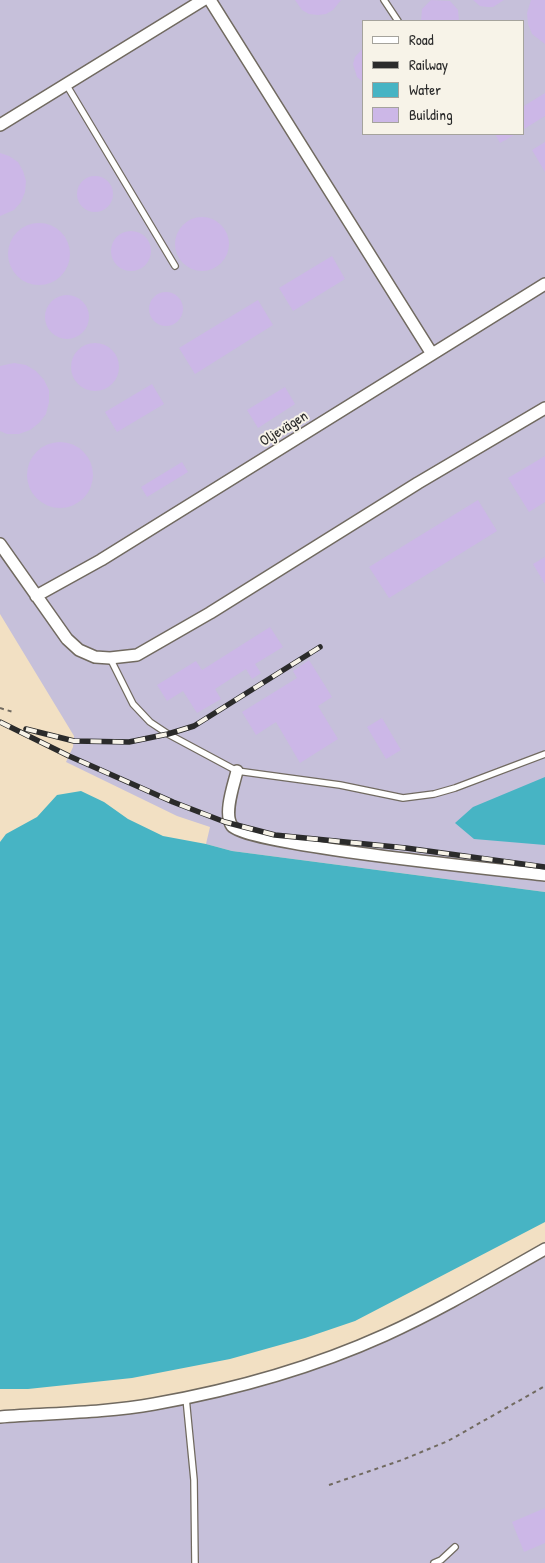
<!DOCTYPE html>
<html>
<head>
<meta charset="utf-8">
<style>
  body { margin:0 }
  #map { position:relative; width:545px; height:1563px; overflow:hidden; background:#f2e0c3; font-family:"Patrick Hand",sans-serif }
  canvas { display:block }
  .legend { position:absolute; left:362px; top:20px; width:162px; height:115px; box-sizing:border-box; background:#f7f3e8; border:1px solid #a5a39c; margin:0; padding:6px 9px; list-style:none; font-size:15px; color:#2b2b2b }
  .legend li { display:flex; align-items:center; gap:10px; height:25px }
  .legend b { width:25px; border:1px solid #a5a39c }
</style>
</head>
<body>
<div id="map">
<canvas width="545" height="1563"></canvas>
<ul class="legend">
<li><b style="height:6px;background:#fff"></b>Road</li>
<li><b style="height:6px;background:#2b2b2b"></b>Railway</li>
<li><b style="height:14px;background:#47b4c4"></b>Water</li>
<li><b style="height:14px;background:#ccb7e7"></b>Building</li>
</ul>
</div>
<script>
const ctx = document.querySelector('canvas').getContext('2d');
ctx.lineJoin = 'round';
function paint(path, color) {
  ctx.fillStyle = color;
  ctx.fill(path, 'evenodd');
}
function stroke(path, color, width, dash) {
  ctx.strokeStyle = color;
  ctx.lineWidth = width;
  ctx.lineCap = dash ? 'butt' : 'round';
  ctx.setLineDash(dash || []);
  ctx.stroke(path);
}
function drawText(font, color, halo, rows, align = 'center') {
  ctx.font = font + ' "Patrick Hand",sans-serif';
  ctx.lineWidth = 4;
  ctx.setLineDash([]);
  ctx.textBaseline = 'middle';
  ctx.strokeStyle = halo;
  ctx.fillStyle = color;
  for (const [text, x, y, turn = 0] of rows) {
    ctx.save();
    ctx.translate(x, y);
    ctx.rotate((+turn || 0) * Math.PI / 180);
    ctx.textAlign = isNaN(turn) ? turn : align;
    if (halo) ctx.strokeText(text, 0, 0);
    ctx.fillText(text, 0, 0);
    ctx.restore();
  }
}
paint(new Path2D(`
  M0 0H545V892L232 851 206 844 210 827 177 816 66 762 73 747 74 736 0 614ZM364 21H524V134H364Z
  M545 1249V1563H0V1417L153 1404 338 1354Z`), '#c6c0da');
paint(new Path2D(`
  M545 777V845L474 839 455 823 473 807Z
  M81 791 104 802 128 819 163 836 206 844 232 851 545 892V1222L355 1321 305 1338 230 1359 132 1378 28 1389H0V842L6 834 37 817 57 795Z`), '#47b4c4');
paint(new Path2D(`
  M295 0H341L333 10 326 14 318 15 309 14 302 10Z
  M431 0 450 1 458 10 459 21H421L422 9Z
  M473 0H504L493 7H487L480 6Z
  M531 0H545V44L532 34 528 24 527 13Z
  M364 47V83L357 77 353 64 355 57Z
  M545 93V116L524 129V106Z
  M495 134H516L500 143Z
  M545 142V172L532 150Z
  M0 153 9 156 18 162 23 171 26 181 25 192 21 202 14 210 0 216Z
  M77 194a18 18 0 1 1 36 0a18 18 0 1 1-36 0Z
  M175 244a27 27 0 1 1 54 0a27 27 0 1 1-54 0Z
  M8 254a31 31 0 1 1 62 0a31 31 0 1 1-62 0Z
  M111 251a20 20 0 1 1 40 0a20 20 0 1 1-40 0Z
  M332 256 345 279 293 311 279 288Z
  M149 309a17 17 0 1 1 34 0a17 17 0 1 1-34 0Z
  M45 317a22 22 0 1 1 44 0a22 22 0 1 1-44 0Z
  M258 300 273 325 195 374 179 348Z
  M71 367a24 24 0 1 1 48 0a24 24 0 1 1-48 0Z
  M14 363 26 365 36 371 44 380 49 390V402L46 414 39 423 30 430 19 434H7L0 431V366Z
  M152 384 164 404 117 432 105 412Z
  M285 387 295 404 258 428 247 410Z
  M27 475a33 33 0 1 1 66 0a33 33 0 1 1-66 0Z
  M545 456V502L529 512 508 478Z
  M182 462 188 472 147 497 141 487Z
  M478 500 497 531 389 598 369 567Z
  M545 557V584L533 564Z
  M270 627 283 647 255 664 261 673 252 679 246 669 215 689 221 699 197 713 183 691 167 701 157 685 196 661 202 670Z
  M309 660 332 697 318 706 338 739 300 763 276 722 256 735 242 712 297 678 293 671Z
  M382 718 401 750 386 759 367 727Z
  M545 1508V1543L524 1552 512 1522Z`), '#ccb7e7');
const service = new Path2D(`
  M384 0 398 21
  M66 84 175 266
  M110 658 133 704 150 722 168 734 237 771 340 785 403 798 434 794 455 788 545 754
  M186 1398 194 1480 195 1563
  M434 1563 441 1560 455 1547`);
const minor = new Path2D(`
  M210 0 432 354
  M0 125 203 0
  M0 544 67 639 79 650 95 657 110 658 137 655 210 613 418 483 545 408
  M36 596 101 560 545 284
  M237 771C234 784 223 814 232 826 246 845 504 870 545 875
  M0 1417C51 1413 104 1413 154 1404 233 1390 312 1368 385 1335 440 1310 492 1279 545 1249`);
stroke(service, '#716a60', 8);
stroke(minor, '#716a60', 14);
stroke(new Path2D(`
  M0 708 13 712
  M329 1485 402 1460 448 1441 545 1386`), '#716a60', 2, [4, 4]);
stroke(service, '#fff', 5.5);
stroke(minor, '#fff', 11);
const rail = new Path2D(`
  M0 722 69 756 173 802 225 822 275 835 406 848 545 867
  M26 729 74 741 129 742 168 734 194 726 320 647`);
stroke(rail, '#2b2b2b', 5.5);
stroke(rail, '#f7f3e8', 4, [11]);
drawText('15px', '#2b2b2b', '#f7f3e8', [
  ["Oljevägen",284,429,-32]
]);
</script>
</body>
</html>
